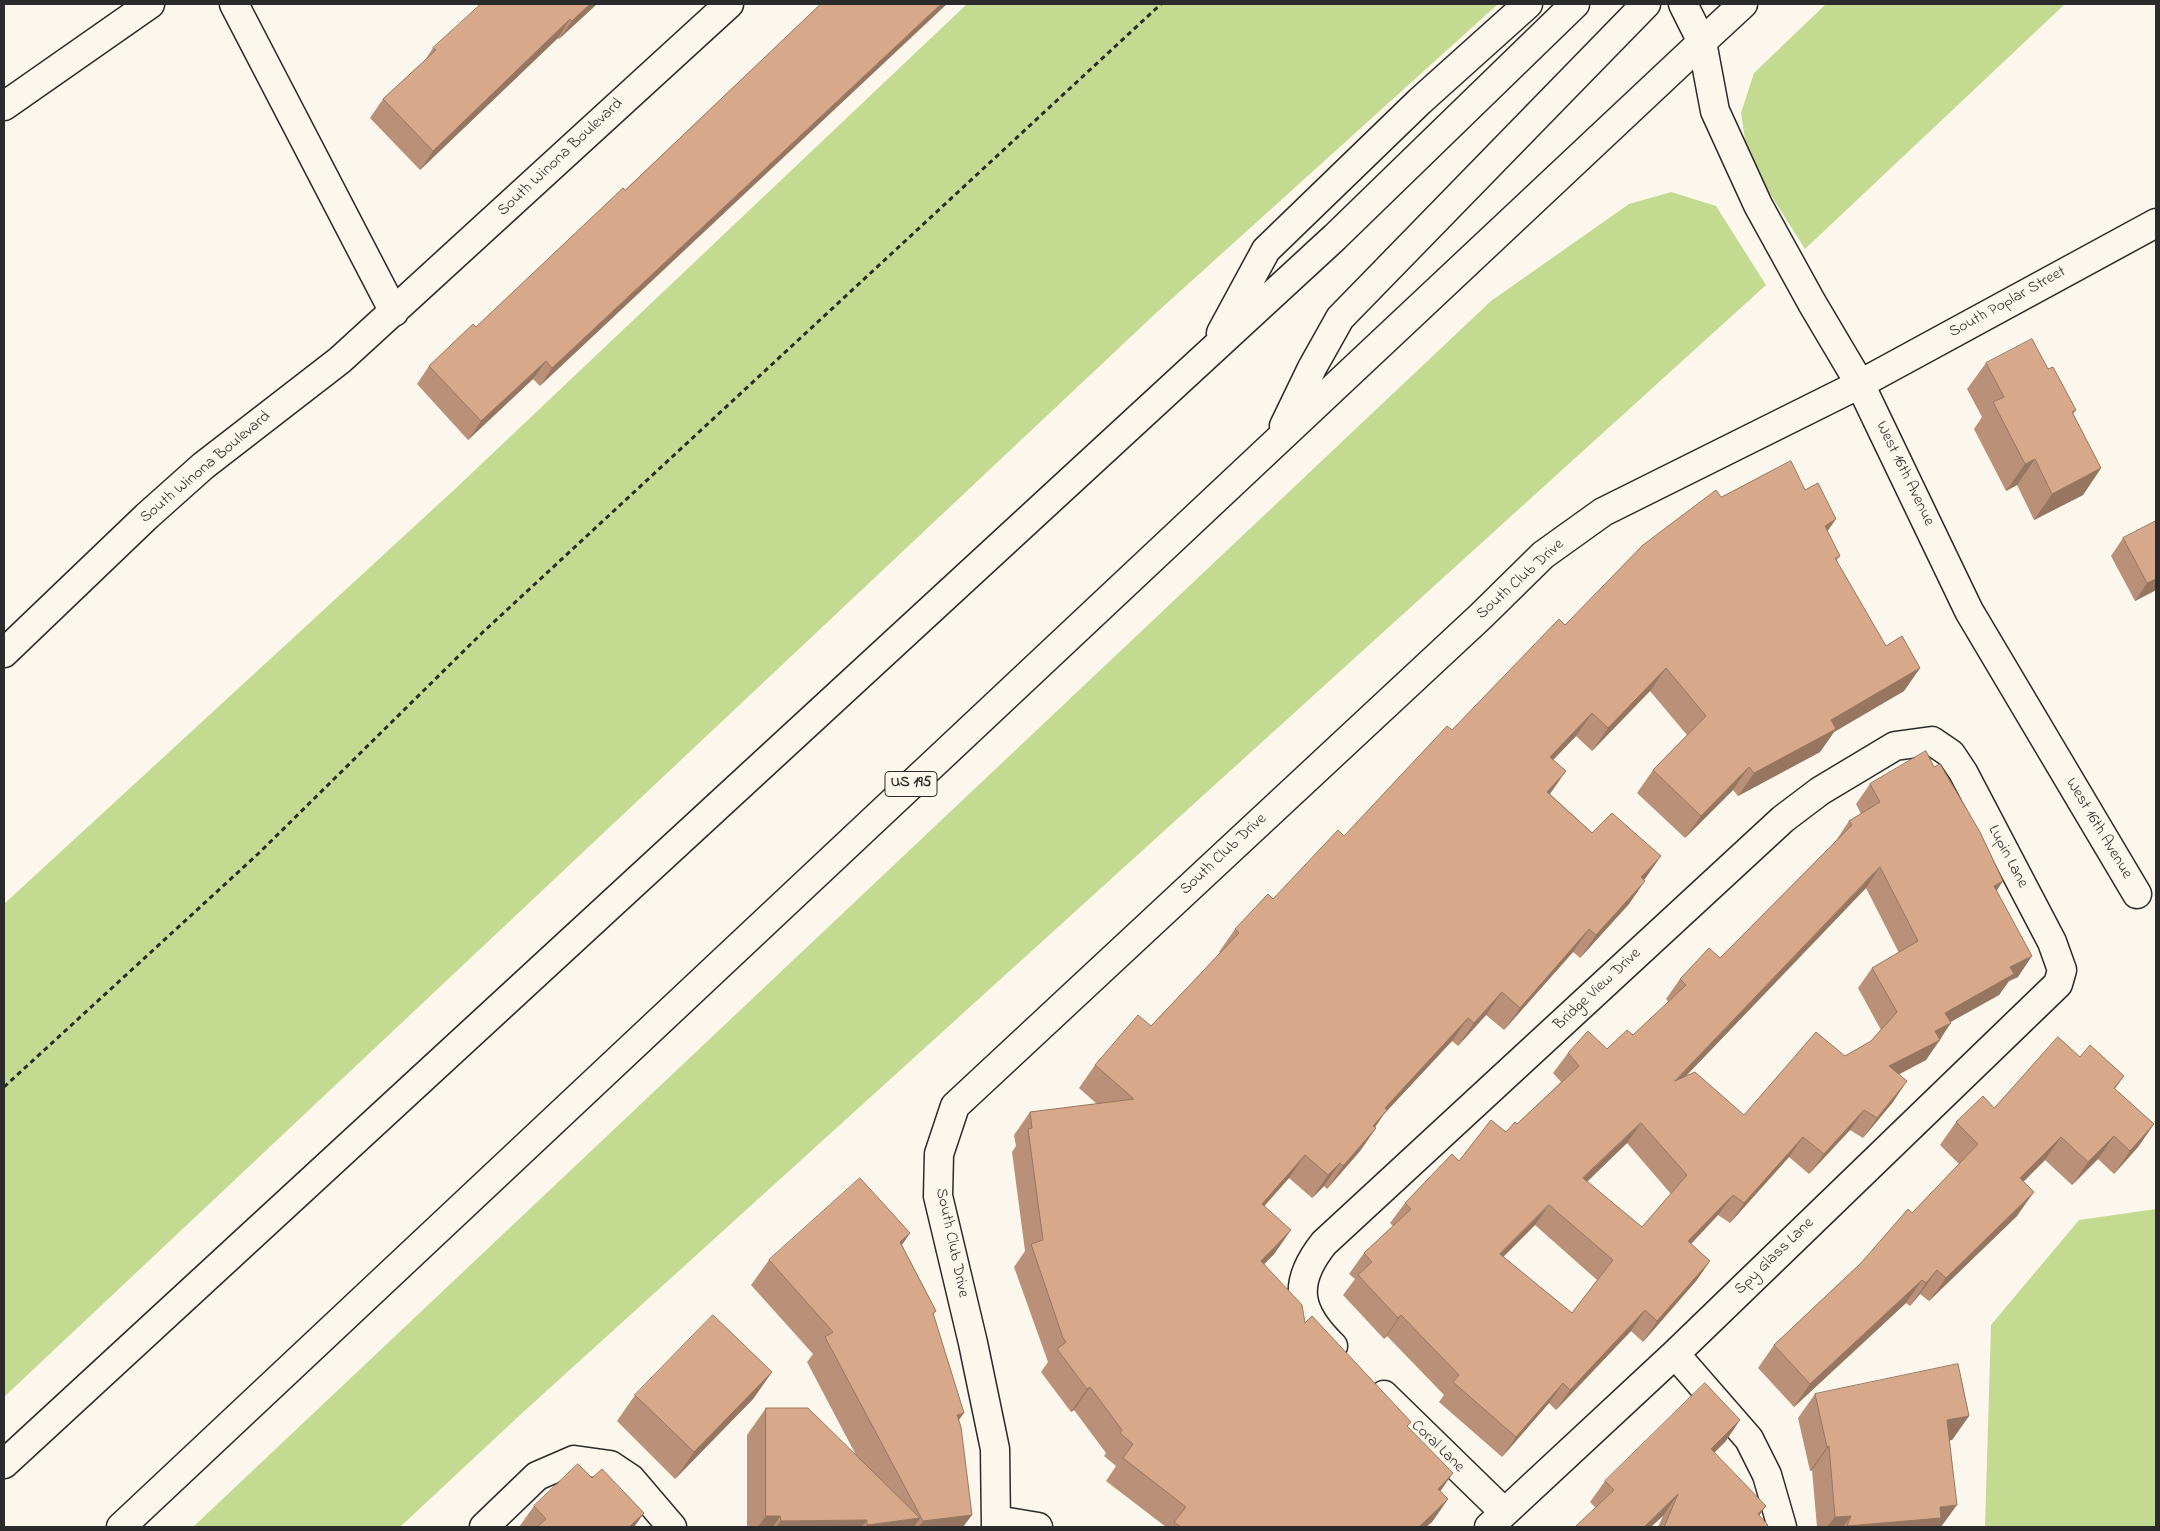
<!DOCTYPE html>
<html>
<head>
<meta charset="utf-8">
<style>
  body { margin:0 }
  #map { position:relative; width:2160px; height:1531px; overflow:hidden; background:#fbf7ec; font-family:"Indie Flower",sans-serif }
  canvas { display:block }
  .frame { position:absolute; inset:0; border:5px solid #2b2b2b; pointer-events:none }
</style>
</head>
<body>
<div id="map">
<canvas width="2160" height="1531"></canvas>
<div class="frame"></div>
</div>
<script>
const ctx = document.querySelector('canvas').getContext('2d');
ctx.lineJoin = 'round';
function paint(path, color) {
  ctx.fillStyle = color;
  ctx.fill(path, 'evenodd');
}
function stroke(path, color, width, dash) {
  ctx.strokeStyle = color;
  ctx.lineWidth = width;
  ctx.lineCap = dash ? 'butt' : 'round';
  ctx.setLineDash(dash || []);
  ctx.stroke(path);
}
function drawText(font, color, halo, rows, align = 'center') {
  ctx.font = font + ' "Indie Flower",sans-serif';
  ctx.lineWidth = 5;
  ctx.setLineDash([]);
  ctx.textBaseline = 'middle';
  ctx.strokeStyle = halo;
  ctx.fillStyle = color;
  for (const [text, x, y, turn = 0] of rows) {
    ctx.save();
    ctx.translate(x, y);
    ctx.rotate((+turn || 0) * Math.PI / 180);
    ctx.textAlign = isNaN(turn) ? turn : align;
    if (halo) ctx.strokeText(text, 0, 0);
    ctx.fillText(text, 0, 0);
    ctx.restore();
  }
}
paint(new Path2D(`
  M967 4H1498L1155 314 4 1397V904L455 489Z
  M1826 4H2065L1805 249 1748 159 1741 113 1754 73Z
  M1671 192 1716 206 1766 285 520 1415 400 1527H193L1491 301 1629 204Z
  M2156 1209V1527H1985L1991 1325 2079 1220Z`), '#c3da90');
const minor = new Path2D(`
  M234 4 394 312
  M1702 42 1715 111 1758 205 1812 303 1860 384 1969 611 2137 894
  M4 106 150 4
  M4 653 147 516 203 466 340 360 729 4
  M1333 1346C1297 1311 1292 1283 1324 1243L1783 819 1820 791 1895 746 1932 741 1951 754 1963 772 2052 942 2062 970 2058 984 1675 1354 1489 1527
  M1675 1354 1749 1439 1767 1475 1782 1527
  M1384 1395 1504 1512
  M996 1520 1038 1527
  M484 1527 537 1476 574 1460 610 1465 631 1479 672 1527
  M996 1527 995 1449 973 1343 938 1196 939 1154 955 1106 1481 616 1543 555 1603 512 1860 384 2156 223`);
const trunk = new Path2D(`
  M1221 333 1266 250 1420 101 1528 4
  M1284 426 1312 368 1340 318 1646 4
  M4 1464 1335 237 1575 4
  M121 1527 1702 42 1683 4`);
const motorway = new Path2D(`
  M1702 42 1743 4`);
stroke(minor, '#2b2b2b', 31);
stroke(trunk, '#2b2b2b', 31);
stroke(motorway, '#2b2b2b', 31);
stroke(new Path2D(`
  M4 1087 259 853 482 633 1161 4`), '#2b2b2b', 3, [5, 4]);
stroke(minor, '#fbf7ec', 28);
stroke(trunk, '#fbf7ec', 28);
stroke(motorway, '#fbf7ec', 28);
paint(new Path2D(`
  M597 4 559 39 558 38 420 170 370 118 383 99 425 60 433 48Z
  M821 4 540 386 533 379 468 440 417 384 429 366 476 327 625 190Z
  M1986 363 2048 369 2076 410 2073 414 2101 468 2083 495 2034 520 2017 485 2006 491 1974 429 1982 417 1967 389Z
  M1805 490 1840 556 1836 561 1886 646 1920 668 1904 691 1834 732 1820 752 1738 796 1733 790 1685 838 1637 793 1653 770 1687 735 1650 691 1592 751 1576 736 1553 760 1550 794 1644 880 1629 904 1580 958 1573 952 1504 1030 1486 1015 1458 1046 1452 1041 1384 1114 1375 1127 1376 1128 1360 1151 1327 1189 1324 1186 1312 1198 1289 1178 1264 1206 1275 1253 1264 1264 1305 1323 1408 1427 1440 1491 1448 1499 1432 1522 1426 1527H1166L1106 1481 1116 1466 1104 1456 1106 1453 1074 1410 1071 1412 1041 1372 1048 1362 1014 1267 1025 1251 1012 1152 1016 1146 1014 1135 1030 1112 1097 1104 1079 1088 1095 1065 1151 1026 1220 953 1219 952 1235 929 1273 899 1344 836 1452 730 1565 625 1721 497Z
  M2123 538 2156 590 2135 601 2111 556Z
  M1870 784 1996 891 2018 977 2009 981 1999 995 1950 1022 1940 1040 1926 1060 1899 1074 1893 1102 1863 1138 1850 1130 1809 1174 1789 1157 1730 1223 1718 1215 1691 1244 1710 1261 1696 1281 1643 1342 1631 1331 1556 1410 1549 1403 1502 1457 1439 1402 1444 1395 1387 1336 1384 1339 1343 1295 1355 1279 1349 1274 1364 1253 1393 1226 1390 1223 1405 1203 1459 1161 1506 1132 1517 1124 1561 1082 1553 1073 1568 1053 1607 1049 1633 1035 1669 1002 1666 999 1680 979 1720 958 1835 842 1849 821 1861 814 1856 804ZM1866 888 1899 953 1872 968 1858 988 1881 1030 1871 1041 1744 1115 1685 1077ZM1627 1143 1671 1194 1642 1227 1587 1182ZM1535 1225 1597 1280 1572 1313 1503 1257Z
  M2080 1057 2124 1076 2115 1089 2154 1124 2138 1147 2114 1174 2098 1159 2072 1185 2045 1160 2023 1182 2017 1216 1929 1301 1920 1294 1910 1306 1906 1303 1794 1407 1758 1368 1774 1345 1861 1263 1912 1213 1959 1164 1940 1145 1956 1122 1994 1108Z
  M910 1233 902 1245 936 1311 933 1315 958 1420 963 1527H747V1435L766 1408 857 1457 807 1362 813 1354 751 1285 769 1260Z
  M772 1372 753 1399 675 1479 617 1421 635 1395Z
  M1815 1394 1969 1416 1952 1440H1950L1941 1527H1817L1812 1470 1810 1471 1798 1418Z
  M1740 1420 1725 1442 1714 1453 1759 1516 1768 1525 1766 1527H1658L1663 1516 1595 1507 1590 1502 1605 1481Z
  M592 1478 644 1513 634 1527H519L534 1506Z`), '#ba9078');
paint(new Path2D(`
  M590 4H597L559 39 572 21Z
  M941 4H947L540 386 552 368Z
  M570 19 558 38 420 170 433 151Z
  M546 361 533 379 468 440 481 421Z
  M2035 459 2017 485 2006 491 2025 464Z
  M2101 468 2083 495 2034 520 2052 494Z
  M1836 519 1820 542 1825 526Z
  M2156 579V590L2135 601 2147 583Z
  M1666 668 1650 691 1592 751 1608 728Z
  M1920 668 1904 691 1834 732 1820 752 1738 796 1754 773 1831 720Z
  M1592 713 1576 736 1534 780 1550 757Z
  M1749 767 1733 790 1685 838 1701 816Z
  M1566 771 1550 794 1547 792Z
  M1661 856 1645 879 1625 900 1641 877Z
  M1880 867 1866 888 1661 1102 1675 1081Z
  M1645 881 1629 904 1580 958 1596 935Z
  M2003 881 1989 902 1994 886Z
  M1589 929 1573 952 1504 1030 1520 1008Z
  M2032 956 2018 977 2009 981 1999 995 1931 1033 1945 1013 2010 967Z
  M1502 992 1486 1015 1458 1046 1474 1023Z
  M1468 1018 1452 1041 1384 1114 1371 1133 1357 1149 1385 1108Z
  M1951 1023 1926 1060 1875 1087 1889 1066 1935 1031Z
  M1907 1081 1893 1102 1863 1138 1877 1118Z
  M1864 1110 1850 1130 1809 1174 1824 1154Z
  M1641 1123 1627 1143 1569 1199 1583 1178Z
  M2154 1124 2138 1147 2114 1174 2130 1151Z
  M1376 1128 1360 1151 1327 1189 1343 1166Z
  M2114 1136 2098 1159 2072 1185 2088 1162Z
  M1803 1137 1789 1157 1730 1223 1744 1203Z
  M2061 1137 2045 1160 2004 1201 2020 1178Z
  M1305 1155 1289 1178 1246 1227 1262 1204Z
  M1340 1163 1324 1186 1312 1198 1328 1175Z
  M2034 1192 2017 1216 1929 1301 1946 1278Z
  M1733 1195 1718 1215 1674 1262 1688 1241Z
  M1549 1205 1535 1225 1485 1275 1500 1254Z
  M1291 1230 1275 1253 1245 1284 1261 1261Z
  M910 1233 892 1259 900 1242Z
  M1710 1261 1696 1281 1643 1342 1657 1321Z
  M1937 1270 1920 1294 1910 1306 1926 1283Z
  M1922 1280 1906 1303 1794 1407 1810 1384Z
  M1645 1310 1631 1331 1556 1410 1570 1390Z
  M1401 1315 1387 1336 1384 1339 1398 1318Z
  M772 1372 753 1399 675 1479 694 1452Z
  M1563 1383 1549 1403 1502 1457 1516 1437Z
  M1090 1387 1074 1410 1071 1412 1087 1389Z
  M964 1413 946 1438 957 1415Z
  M1969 1416 1952 1440 1931 1444 1947 1420Z
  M1740 1420 1725 1442 1695 1471 1711 1449Z
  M1829 1446 1812 1470 1810 1471 1827 1447Z
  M1453 1473 1437 1496 1438 1489Z
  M1678 1494 1663 1516 1651 1527H1644Z
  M1448 1499 1432 1522 1426 1527H1419Z
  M1957 1505 1941 1527H1846L1847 1526 1940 1507Z
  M1766 1506 1751 1527 1758 1514Z
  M644 1513 634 1527H629Z
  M972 1515 963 1527H918L923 1521Z
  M766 1516H780L773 1527H758Z
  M1851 1516 1843 1527H1827L1835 1517Z
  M920 1518 914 1527H866L867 1525Z
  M867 1520 862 1527H776L781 1521Z`), '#977661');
const building = new Path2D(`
  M481 4H590L572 21 570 19 433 151 383 99 436 50 433 48Z
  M821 4H941L552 368 546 361 481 421 429 366 473 324 476 327 623 188 625 190Z
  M2032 339 2048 369 2053 367 2076 410 2072 412 2101 468 2052 494 2035 459 2025 464 1993 402 2004 397 1986 363Z
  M1791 461 1805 490 1818 483 1836 519 1825 526 1840 556 1835 558 1886 646 1902 636 1920 668 1831 720 1836 729 1754 773 1749 767 1701 816 1653 770 1706 716 1666 668 1608 728 1592 713 1550 757 1566 771 1547 792 1592 833 1612 813 1661 856 1641 877 1645 881 1596 935 1589 929 1520 1008 1502 992 1474 1023 1468 1018 1385 1108 1387 1110 1373 1126 1376 1128 1343 1166 1340 1163 1328 1175 1305 1155 1262 1204 1291 1230 1261 1261 1302 1305 1305 1323 1312 1316 1411 1422 1407 1426 1453 1473 1438 1489 1448 1499 1419 1527H1181L1174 1522 1186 1507 1123 1458 1133 1444 1120 1433 1122 1430 1090 1387 1087 1389 1057 1349 1066 1342 1063 1338 1031 1244 1043 1240 1028 1129 1032 1128 1030 1112 1134 1099 1095 1065 1138 1015 1151 1026 1239 933 1235 929 1268 894 1273 899 1338 830 1344 836 1447 726 1452 730 1559 619 1565 625 1643 545 1716 490 1721 497Z
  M2156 521V579L2147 583 2123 538Z
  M1926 751 1934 767 1940 764 1980 832 2003 881 1994 886 2032 956 2010 967 2014 974 1945 1013 1951 1023 1935 1031 1940 1040 1889 1066 1907 1081 1877 1118 1864 1110 1824 1154 1803 1137 1744 1203 1733 1195 1688 1241 1710 1261 1657 1321 1645 1310 1570 1390 1563 1383 1516 1437 1453 1382 1459 1375 1401 1315 1398 1318 1358 1275 1372 1262 1364 1253 1411 1209 1405 1203 1452 1154 1459 1161 1491 1120 1506 1132 1515 1122 1517 1124 1579 1066 1568 1053 1588 1031 1607 1049 1627 1030 1633 1035 1686 985 1680 979 1709 948 1720 958 1852 825 1849 821 1880 802 1870 784ZM1880 867 1918 941 1872 968 1897 1012 1871 1041 1845 1056 1816 1032 1744 1115 1695 1072 1675 1081ZM1641 1123 1687 1175 1642 1227 1583 1178ZM1549 1205 1613 1260 1572 1313 1500 1254Z
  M2058 1037 2080 1057 2090 1045 2124 1076 2114 1088 2154 1124 2130 1151 2114 1136 2088 1162 2061 1137 2020 1178 2034 1192 1946 1278 1937 1270 1926 1283 1922 1280 1810 1384 1774 1345 1861 1263 1908 1209 1912 1213 1978 1144 1956 1122 1983 1096 1994 1108Z
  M860 1178 910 1233 900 1242 936 1311 933 1313 964 1413 957 1415 961 1427 972 1515 923 1521 825 1337 833 1332 769 1260Z
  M713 1315 772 1372 694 1452 635 1395Z
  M1958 1364 1969 1416 1947 1420 1957 1505 1940 1507 1941 1518 1847 1526 1851 1516 1835 1517 1829 1446 1827 1447 1815 1394Z
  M1705 1383 1740 1420 1711 1449 1766 1506 1758 1514 1768 1525 1766 1527H1664L1678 1494 1644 1527H1575L1614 1490 1605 1481Z
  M766 1408H808L920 1518 867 1525V1520L781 1521 780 1516H766Z
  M578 1464 592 1478 602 1469 644 1513 629 1527H537L546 1519 534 1506Z`);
paint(building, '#d8a88b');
stroke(building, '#977661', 1);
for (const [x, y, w] of [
  [911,784,52]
]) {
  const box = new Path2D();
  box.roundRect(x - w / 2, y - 12.5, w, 25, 4);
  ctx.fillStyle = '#fbf7ec';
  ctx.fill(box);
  stroke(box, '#2b2b2b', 1);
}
drawText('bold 15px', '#2b2b2b', null, [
  ["US 195",911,784]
]);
drawText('16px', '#2b2b2b', '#fbf7ec', [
  ["South Winona Boulevard",561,158,-43],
  ["South Poplar Street",2008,303,-29],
  ["South Winona Boulevard",206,468,-40],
  ["West 16th Avenue",1904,474,64],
  ["South Club Drive",1521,580,-42],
  ["West 16th Avenue",2098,829,59],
  ["South Club Drive",1224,855,-43],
  ["Lupin Lane",2007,857,62],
  ["Bridge View Drive",1598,990,-43],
  ["South Club Drive",951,1243,78],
  ["Spy Glass Lane",1775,1257,-44],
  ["Coral Lane",1437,1447,44]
]);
</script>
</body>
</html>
